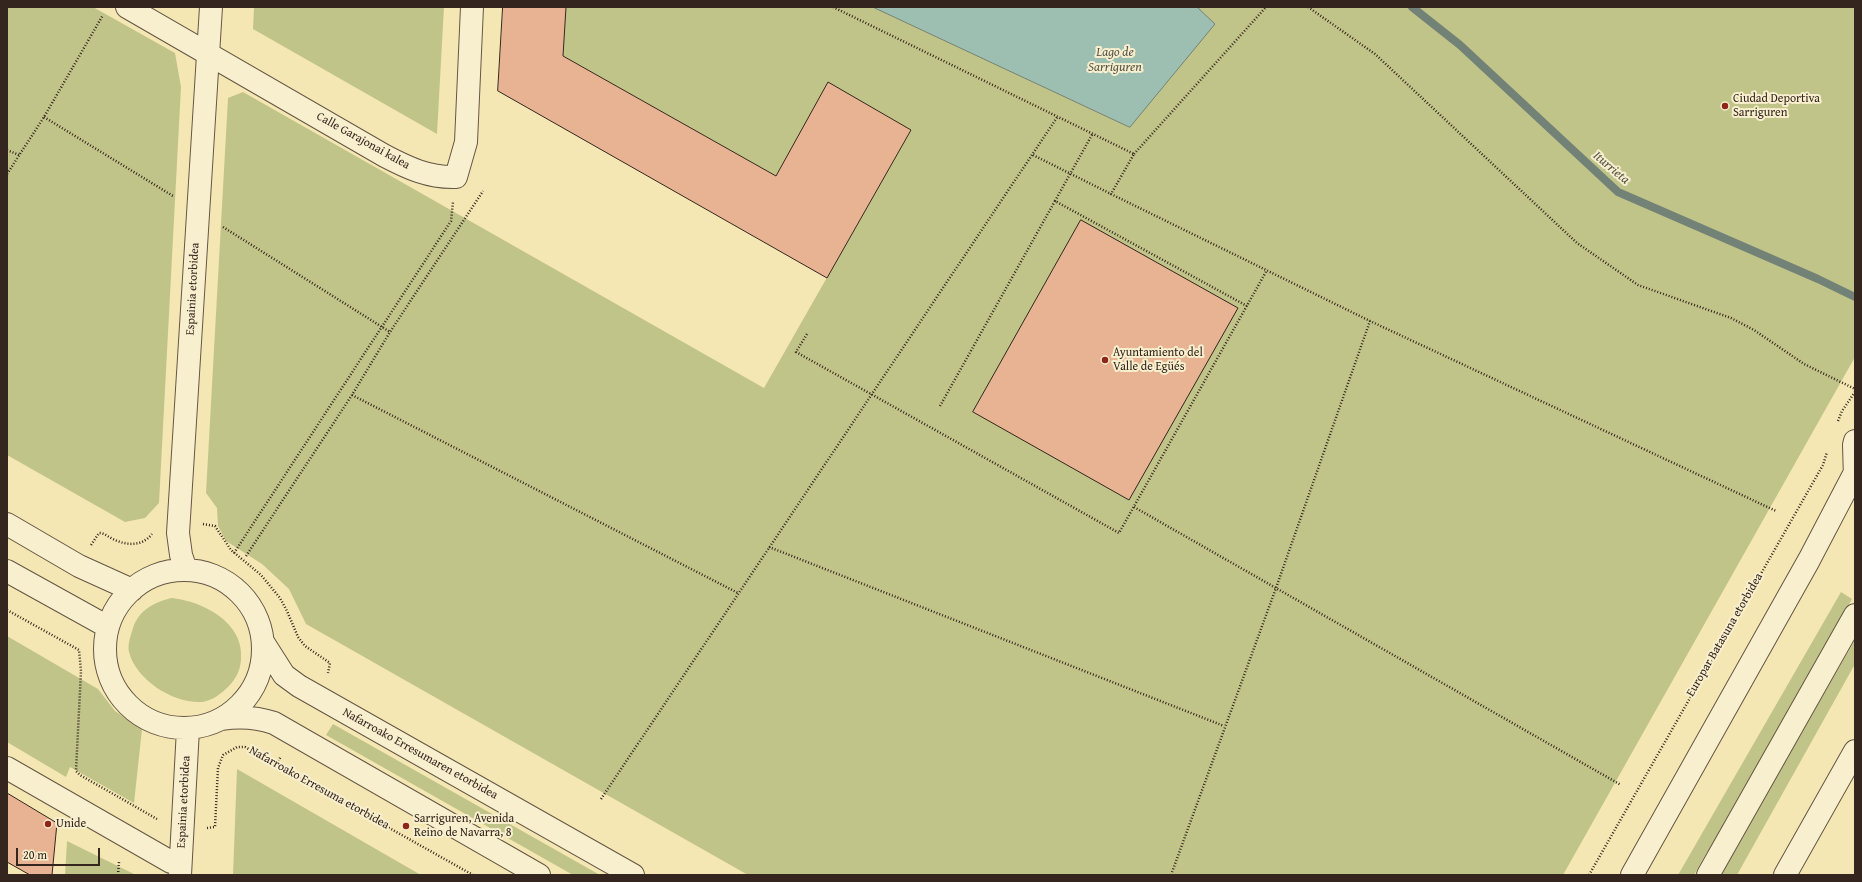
<!DOCTYPE html>
<html>
<head>
<meta charset="utf-8">
<style>
  body { margin:0 }
  #map { position:relative; width:1862px; height:882px; overflow:hidden; background:#f5e7b3; font-family:"Gentium Book Plus",serif }
  canvas { display:block }
  .frame { position:absolute; inset:0; border:8px solid #34261e; pointer-events:none }
  .scale { position:absolute; left:16px; top:848px; width:84px; height:18px; box-sizing:border-box; border:2px solid #34261e; border-top:0; padding-left:5px; font-size:12px; line-height:14px; white-space:nowrap; color:#34261e; -webkit-text-stroke:3px #f8efce; paint-order:stroke }
</style>
</head>
<body>
<div id="map">
<canvas width="1862" height="882"></canvas>
<div class="frame"></div>
<div class="scale">20 m</div>
</div>
<script>
const ctx = document.querySelector('canvas').getContext('2d');
ctx.lineJoin = 'round';
function paint(path, color) {
  ctx.fillStyle = color;
  ctx.fill(path, 'evenodd');
}
function stroke(path, color, width, dash) {
  ctx.strokeStyle = color;
  ctx.lineWidth = width;
  ctx.lineCap = dash ? 'butt' : 'round';
  ctx.setLineDash(dash || []);
  ctx.stroke(path);
}
function drawText(font, color, halo, rows, align = 'center') {
  ctx.font = font + ' "Gentium Book Plus",serif';
  ctx.lineWidth = 4;
  ctx.setLineDash([]);
  ctx.textBaseline = 'middle';
  ctx.strokeStyle = halo;
  ctx.fillStyle = color;
  for (const [text, x, y, turn = 0] of rows) {
    ctx.save();
    ctx.translate(x, y);
    ctx.rotate((+turn || 0) * Math.PI / 180);
    ctx.textAlign = isNaN(turn) ? turn : align;
    if (halo) ctx.strokeText(text, 0, 0);
    ctx.fillText(text, 0, 0);
    ctx.restore();
  }
}
paint(new Path2D(`
  M7 7H93L175 53 181 87 159 503 145 518 125 522 7 455Z
  M254 7H444L437 134 253 29Z
  M566 7H1855V357L1563 875H748L306 624 289 589 262 564 226 541 218 526 217 508 206 493 228 98 243 92 764 388 911 130 828 83 776 176 563 56Z
  M1841 592 1852 599 1722 830 1740 839 1855 640V664L1737 875H1720L1727 863 1707 852 1694 875H1678Z
  M171 598C202 601 245 622 241 660 240 671 236 679 228 687 222 693 212 701 202 702 174 704 136 680 129 652 127 645 131 635 133 628 139 610 153 603 171 598Z
  M7 636 98 689 115 711 142 729 134 803 70 767 66 777 7 742Z
  M333 724 600 875H573L326 735Z
  M237 769 421 875H233Z
  M67 841 134 874V875H65Z`), '#c1c489');
const water = new Path2D(`
  M873 7H1197L1215 24 1130 127Z`);
paint(water, '#9dbfb2');
stroke(water, '#738277', 1);
stroke(new Path2D(`
  M1412 7 1460 45 1618 192 1818 279 1855 297`), '#738277', 8);
const building = new Path2D(`
  M503 7H566L563 56 776 176 828 82 911 130 827 278 498 91Z
  M1081 220 1238 308 1129 500 973 412Z
  M7 793 57 823 52 875H30L7 862Z`);
paint(building, '#e7b392');
stroke(building, '#34261e', 1);
const minor = new Path2D(`
  M127 7 385 156C408 168 429 178 456 177L466 142 472 7
  M1855 441 1854 445 1855 479
  M7 524 79 566 132 590
  M105 649a79 79 0 1 1 158 0a79 79 0 1 1-158 0Z
  M186 570 181 555 178 533 211 7
  M7 571 108 627
  M263 642 284 675 299 686 633 875
  M222 719C241 716 256 717 274 723L539 875
  M7 768 171 862
  M180 875 188 729
  M1632 875 1809 560 1854 474
  M1708 875 1855 615
  M1785 875 1855 751`);
stroke(minor, '#645643', 24);
stroke(new Path2D(`
  M833 7 1134 154 1111 194 1370 321 1776 511
  M1308 7 1375 54 1577 243 1638 285 1731 318 1754 330 1804 364 1855 389
  M44 117 173 196
  M7 150 19 155
  M1134 154 1266 7
  M1033 155 1111 194
  M7 174 44 117 103 15
  M1055 201 1093 133
  M223 227 390 332
  M807 334 796 352 1119 533 1267 270
  M352 395 738 593
  M940 406 1055 201 1247 306
  M1838 421 1842 411 1855 392
  M1134 507 1621 785
  M203 524 215 526 231 550 261 575 280 598 287 611 298 637 305 646 330 663 328 673
  M91 545 99 533C104 533 107 536 111 538 124 545 141 548 152 534
  M769 547 1224 726
  M234 553 451 221 453 202
  M246 556 352 395 390 332 483 191
  M7 610 79 650 81 671 76 771 80 775 157 819
  M277 764 281 756
  M601 799 1058 116
  M207 828 215 827 218 768 223 755 237 747H245L473 875
  M118 875 119 862
  M1171 875 1276 588 1370 321
  M1589 875 1823 465 1827 452`), '#34261e', 2.5, [1, 2]);
stroke(minor, '#f8efce', 22);
for (const [x, y, r, color] of [
  [1725,106,4,"#8f2418"],
  [1105,360,4,"#8f2418"],
  [48,824,4,"#8f2418"],
  [406,826,4,"#8f2418"]
]) {
  const dot = new Path2D();
  dot.arc(x, y, r, 0, 2 * Math.PI);
  ctx.fillStyle = color;
  ctx.fill(dot);
  stroke(dot, '#f8efce', 1.5);
}
drawText('12px', '#34261e', '#f8efce', [
  ["Ciudad Deportiva",1733,99],
  ["Sarriguren",1733,113],
  ["Ayuntamiento del",1113,353],
  ["Valle de Egüés",1113,367],
  ["Sarriguren, Avenida",414,819],
  ["Reino de Navarra, 8",414,833],
  ["Unide",56,824]
], 'left');
drawText('12px', '#34261e', '#f8efce', [
  ["Calle Garajonai kalea",363,141,29],
  ["Espainia etorbidea",193,289,-87],
  ["Europar Batasuna etorbidea",1725,635,-60],
  ["Nafarroako Erresumaren etorbidea",420,754,29],
  ["Nafarroako Erresuma etorbidea",319,788,29],
  ["Espainia etorbidea",184,802,-87]
]);
drawText('italic 13px', '#54544a', '#f8efce', [
  ["Lago de",1115,53],
  ["Sarriguren",1115,68],
  ["Iturrieta",1611,168,40]
]);
</script>
</body>
</html>
